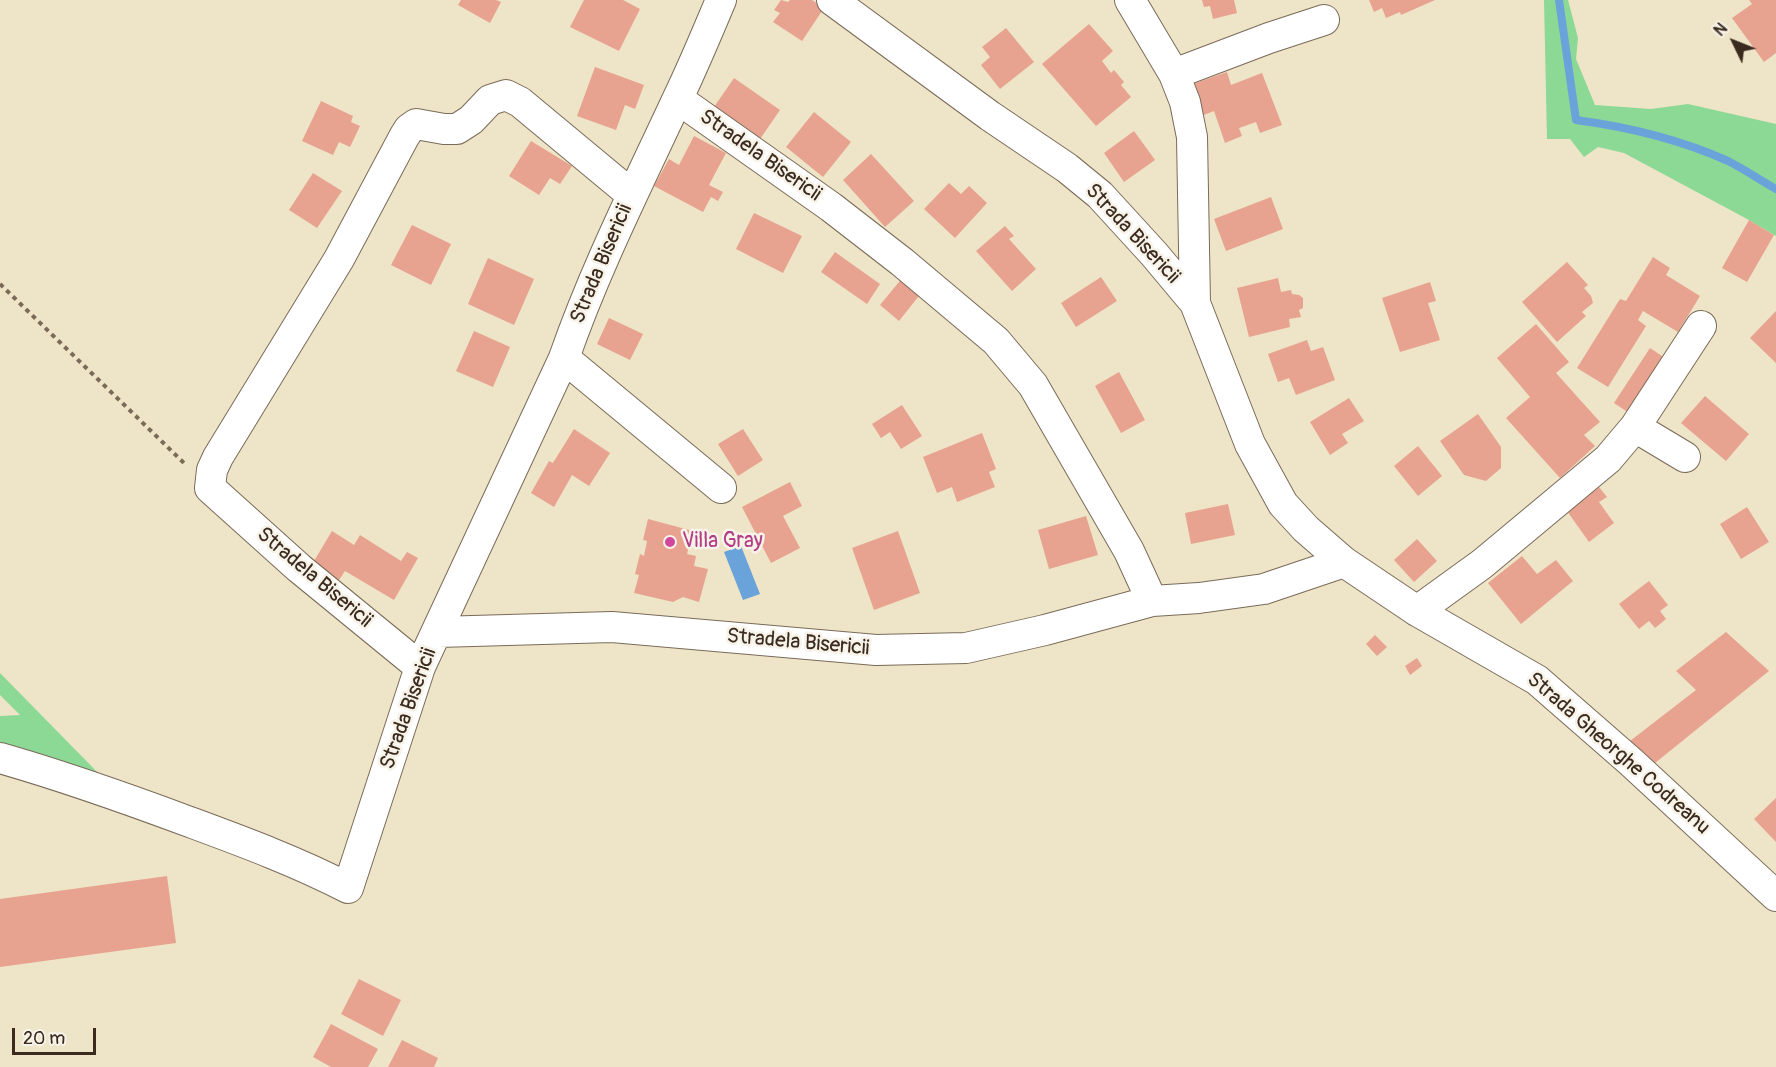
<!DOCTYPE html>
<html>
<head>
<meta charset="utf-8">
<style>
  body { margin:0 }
  #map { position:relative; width:1776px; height:1067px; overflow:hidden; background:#eee4c7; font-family:Pangolin,sans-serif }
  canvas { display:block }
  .north { position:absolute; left:1704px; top:12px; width:60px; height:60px; -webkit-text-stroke:4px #f7f3e8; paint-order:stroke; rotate:313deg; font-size:16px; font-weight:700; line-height:24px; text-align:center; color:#3b2a1e }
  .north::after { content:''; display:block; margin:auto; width:21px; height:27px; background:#3b2a1e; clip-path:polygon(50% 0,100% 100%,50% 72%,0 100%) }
  .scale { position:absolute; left:12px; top:1028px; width:84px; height:27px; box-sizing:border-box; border:3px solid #3b2a1e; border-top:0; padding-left:8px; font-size:18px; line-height:21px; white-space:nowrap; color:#3b2a1e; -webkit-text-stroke:4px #f7f3e8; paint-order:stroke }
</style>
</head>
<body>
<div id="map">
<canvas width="1776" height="1067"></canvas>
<div class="north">N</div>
<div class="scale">20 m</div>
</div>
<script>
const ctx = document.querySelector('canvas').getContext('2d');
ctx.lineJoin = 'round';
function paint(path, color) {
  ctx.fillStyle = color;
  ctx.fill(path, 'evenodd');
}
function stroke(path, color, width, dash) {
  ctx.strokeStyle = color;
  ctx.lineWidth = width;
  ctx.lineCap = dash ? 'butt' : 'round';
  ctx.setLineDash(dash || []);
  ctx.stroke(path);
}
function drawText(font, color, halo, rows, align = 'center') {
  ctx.font = font + ' Pangolin,sans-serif';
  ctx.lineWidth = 5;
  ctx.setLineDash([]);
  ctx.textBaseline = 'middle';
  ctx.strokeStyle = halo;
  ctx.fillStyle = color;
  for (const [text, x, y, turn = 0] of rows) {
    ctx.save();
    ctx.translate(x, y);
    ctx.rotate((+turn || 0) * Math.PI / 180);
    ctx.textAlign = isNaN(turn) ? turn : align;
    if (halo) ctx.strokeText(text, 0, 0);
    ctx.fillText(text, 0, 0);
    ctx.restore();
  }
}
paint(new Path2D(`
  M1544 0H1568L1578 38 1576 59 1595 105 1651 109 1688 104 1776 124V236L1749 220 1624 153 1598 147 1584 157 1570 139H1547Z
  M0 673 107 782 0 742V716L20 715 0 695Z`), '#8cd895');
paint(new Path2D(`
  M741 546 760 594 743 600 724 552Z`), '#69a3d9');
stroke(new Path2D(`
  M1559 0 1576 120C1629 127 1679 139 1728 161 1744 169 1760 180 1776 189`), '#69a3d9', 8);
paint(new Path2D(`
  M461 0H496L501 2 490 23 458 5Z
  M584 0H623L640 9 619 51 570 27Z
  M781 0 788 2 790 0H812L824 8 802 41 773 22 780 13 774 10Z
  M1202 0H1234L1237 13 1213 19 1210 6 1204 7Z
  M1369 0H1435L1401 15 1400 12 1386 18 1382 8 1374 12Z
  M1749 0H1776V53L1764 62 1732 18 1752 4Z
  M1089 24 1113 51 1102 61 1111 73 1114 70 1124 82 1121 85 1131 97 1096 126 1042 64Z
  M1006 28 1034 62 1000 89 981 65 990 57 982 47Z
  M595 67 644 85 635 109 625 105 616 130 577 116Z
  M1227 72 1231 85 1262 73 1282 125 1260 133 1256 122 1239 128 1242 136 1225 143 1214 111 1201 116 1190 85Z
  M734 78 780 110 760 139 714 107Z
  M321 101 353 116 351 122 360 126 350 147 339 142 333 155 302 141Z
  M814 112 851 142 823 177 786 147Z
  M1134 131 1155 160 1124 182 1104 153Z
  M694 136 726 153 709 185 723 192 718 201 711 197 703 212 654 186 669 159 679 165Z
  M531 141 572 166 560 184 550 178 539 195 509 176Z
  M871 154 914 201 885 227 843 180Z
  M313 173 342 191 317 228 289 210Z
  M949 183 961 194 969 186 987 203 955 238 924 209Z
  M1271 197 1283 229 1226 251 1214 219Z
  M754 213 802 236 783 273 736 249Z
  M1749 220 1774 235 1747 282 1722 268Z
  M412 225 451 244 431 285 391 265Z
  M1005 226 1014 236 1009 239 1036 269 1012 291 976 251Z
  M835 252 880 284 867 304 821 272Z
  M1653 257 1670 268 1666 275 1700 296 1678 332 1643 311 1638 320 1646 326 1608 387 1577 368 1620 299 1626 301Z
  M488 258 534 279 514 325 468 304Z
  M1567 262 1588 285 1584 288 1591 296 1593 303 1582 312 1586 316 1557 342 1522 302Z
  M903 277 922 292 899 321 880 305Z
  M1101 277 1117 301 1076 327 1061 303Z
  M1278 278 1281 292 1291 290 1292 294 1299 295 1303 298V308L1299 310 1301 317 1289 319 1290 327 1249 337 1237 288Z
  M1430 282 1436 301 1428 303 1440 340 1400 352 1382 298Z
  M1776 311V363L1750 338Z
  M609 318 643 334 630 360 597 344Z
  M1536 324 1569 362 1556 373 1600 422 1584 435 1595 446 1560 478 1506 418 1530 397 1497 358Z
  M474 331 510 347 493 387 456 371Z
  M1307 340 1311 351 1323 347 1335 380 1296 395 1289 378 1278 382 1268 354Z
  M1650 348 1668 360 1632 415 1614 403Z
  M1119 372 1145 420 1121 433 1095 386Z
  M1705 396 1749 434 1726 461 1681 423Z
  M1349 398 1364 421 1342 434 1348 443 1330 455 1310 422Z
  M902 405 922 436 901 449 890 432 881 438 872 424Z
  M1478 414 1501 447V468L1486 481 1464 475 1440 441Z
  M574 429 610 453 589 486 572 475 554 507 531 493 549 461 553 463Z
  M743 429 763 460 738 476 718 444Z
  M982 433 996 469 989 472 995 487 957 502 952 487 937 493 923 457Z
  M1418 446 1442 476 1418 496 1394 466Z
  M790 482 802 506 783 516 800 548 771 563 742 507Z
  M1599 487 1607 497 1599 502 1614 523 1589 542 1567 511Z
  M1228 504 1235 535 1191 544 1185 513Z
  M1747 507 1769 542 1741 559 1720 524Z
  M1086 516 1098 555 1049 569 1038 530Z
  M648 519 693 531 687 554 696 556 694 566 708 569 699 602 683 597 673 602 634 593 639 575 635 574 640 554 644 556 647 541 643 540Z
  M332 531 354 545 360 535 401 561 407 552 418 558 394 600 345 571 337 583 311 566Z
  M898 531 920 593 874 610 852 548Z
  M1417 539 1437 561 1414 582 1394 560Z
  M1522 556 1537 574 1556 560 1573 581 1521 624 1488 583Z
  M1649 581 1668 605 1660 611 1666 619 1655 628 1649 621 1639 629 1619 604Z
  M1726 632 1769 671 1655 763 1630 741 1696 690 1676 671Z
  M1375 635 1387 647 1377 656 1366 644Z
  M1417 658 1422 666 1410 675 1405 666Z
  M1776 798V842L1754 819Z
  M167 876 176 943 0 967V899Z
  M359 979 401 1000 383 1036 341 1014Z
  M331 1024 378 1049 368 1067H331L313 1057Z
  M402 1040 438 1058 434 1067H388Z`), '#e7a38f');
const minor = new Path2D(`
  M832 0 990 116 1067 168 1100 195 1154 254 1195 303
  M1130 0 1174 74 1185 102 1192 137 1195 303 1250 444 1283 504 1306 529 1344 562 1417 611 1537 680 1631 762 1776 896
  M1174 74 1269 38 1324 20
  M678 99 831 207 902 262 996 341 1033 385 1129 551 1152 601
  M564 358 721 488
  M1635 427 1685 457
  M1417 611 1482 564 1608 459 1635 427 1701 326
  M438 632 612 627 876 650 966 648 1045 630 1152 601 1199 598 1264 589 1344 562
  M420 667 299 568 210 488 212 470 218 457 339 259 404 137 409 129 416 124 444 129H457L471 120 490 100 506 95 520 102 632 195
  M0 758C63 776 125 798 187 821 241 841 296 861 348 888L420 667 564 358C595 269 637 186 677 100 693 67 707 33 721 0`);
stroke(minor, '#7a6b59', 32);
stroke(new Path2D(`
  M0 284 185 464`), '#7a6b59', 4, [4.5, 4.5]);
stroke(minor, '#fff', 30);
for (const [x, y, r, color] of [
  [670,542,6,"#d1479c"]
]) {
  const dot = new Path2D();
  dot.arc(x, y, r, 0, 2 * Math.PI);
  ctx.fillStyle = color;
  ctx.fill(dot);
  stroke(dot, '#f7f3e8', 2);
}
drawText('21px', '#3b2a1e', '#f7f3e8', [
  ["Stradela Bisericii",760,156,35],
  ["Strada Bisericii",1132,234,47],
  ["Strada Bisericii",602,264,-67],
  ["Stradela Bisericii",314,578,40],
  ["Stradela Bisericii",798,643,5],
  ["Strada Bisericii",409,709,-70],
  ["Strada Gheorghe Codreanu",1618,754,41]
]);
drawText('21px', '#b23c85', '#f7f3e8', [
  ["Villa Gray",682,542]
], 'left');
</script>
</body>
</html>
